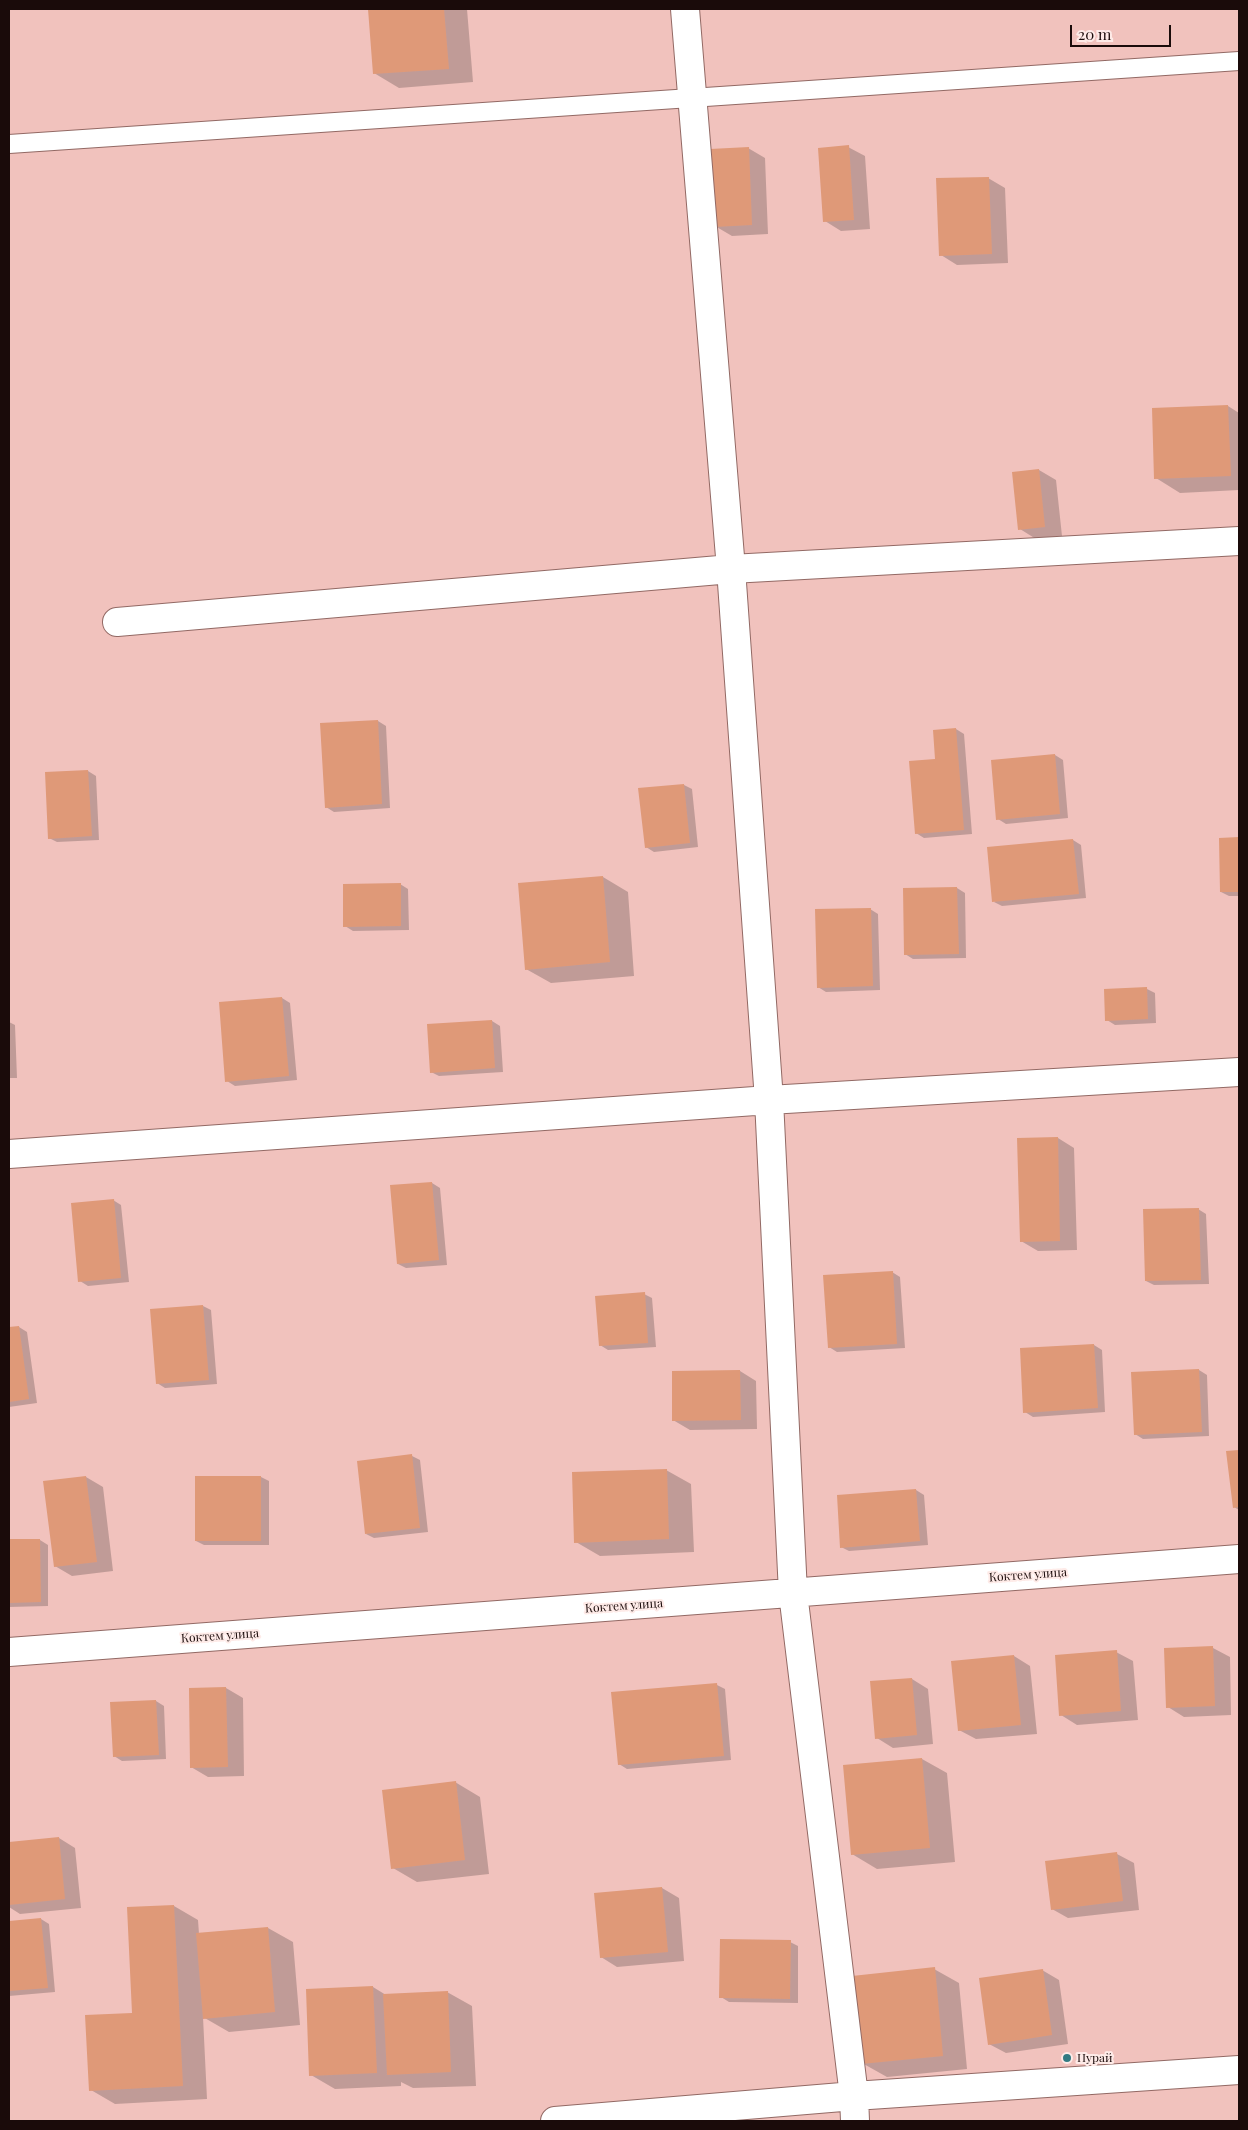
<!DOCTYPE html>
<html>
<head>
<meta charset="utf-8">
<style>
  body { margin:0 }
  #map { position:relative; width:1248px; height:2130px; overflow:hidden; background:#f1c2bd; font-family:"Playfair Display",serif }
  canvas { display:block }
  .frame { position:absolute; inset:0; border:10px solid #1a0b0a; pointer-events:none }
  .scale { position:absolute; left:1070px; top:25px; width:101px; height:22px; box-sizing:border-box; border:2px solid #1a0b0a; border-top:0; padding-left:6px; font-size:15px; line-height:18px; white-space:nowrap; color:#1a0b0a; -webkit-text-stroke:4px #feebe8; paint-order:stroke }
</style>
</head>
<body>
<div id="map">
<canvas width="1248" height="2130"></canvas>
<div class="frame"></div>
<div class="scale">20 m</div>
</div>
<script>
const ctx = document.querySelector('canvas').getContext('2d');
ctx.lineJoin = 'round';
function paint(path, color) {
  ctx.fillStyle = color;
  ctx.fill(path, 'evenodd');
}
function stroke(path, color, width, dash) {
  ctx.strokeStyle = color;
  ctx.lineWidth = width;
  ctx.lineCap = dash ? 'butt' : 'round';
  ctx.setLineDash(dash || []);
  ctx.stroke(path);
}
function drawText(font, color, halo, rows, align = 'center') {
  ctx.font = font + ' "Playfair Display",serif';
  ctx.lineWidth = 4;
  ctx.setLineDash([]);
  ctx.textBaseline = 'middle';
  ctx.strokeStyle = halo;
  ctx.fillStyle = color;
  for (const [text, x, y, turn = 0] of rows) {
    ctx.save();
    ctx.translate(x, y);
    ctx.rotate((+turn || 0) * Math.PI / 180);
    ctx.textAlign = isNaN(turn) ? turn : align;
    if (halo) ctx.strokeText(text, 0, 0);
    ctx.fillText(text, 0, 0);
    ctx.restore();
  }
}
paint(new Path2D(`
  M369 9H467L473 82 399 88 374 73Z
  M848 147 865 156 870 229 841 231 825 221Z
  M748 148 765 158 768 234 732 236 715 226Z
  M988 178 1005 188 1008 263 957 265 941 255Z
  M1228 406 1239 413V490L1180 493 1156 478Z
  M1039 470 1056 480 1062 536 1036 539 1020 529Z
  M378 721 386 726 390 808 334 812 326 807Z
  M956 729 964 734 972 834 924 838 916 833 936 760Z
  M1055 755 1063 760 1068 818 1006 824 998 819Z
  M88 771 96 776 99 840 57 842 49 838Z
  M684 785 692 789 698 847 654 852 646 847Z
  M1239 838V896H1229L1221 892 1220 839Z
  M1073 840 1081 845 1086 898 1002 906 994 902Z
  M603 877 628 892 634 976 551 983 526 969 519 884Z
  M400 884 408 889 409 930 353 931 345 926Z
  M957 888 965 893 966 958 913 959 905 954 904 889Z
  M870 909 878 914 880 990 826 992 818 987Z
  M1147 989 1155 993 1156 1023 1115 1025 1107 1020Z
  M282 998 290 1003 297 1080 235 1086 227 1081Z
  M492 1021 500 1026 503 1072 439 1076 431 1072Z
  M9 1022 15 1025 17 1078H9Z
  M1058 1138 1074 1148 1077 1250 1038 1251 1021 1241Z
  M432 1183 440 1188 447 1265 406 1268 398 1264Z
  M113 1200 121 1205 129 1282 88 1286 80 1281Z
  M1198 1209 1206 1214 1209 1284 1154 1285 1146 1281Z
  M892 1272 900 1277 905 1348 837 1352 829 1347Z
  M644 1294 652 1298 656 1347 608 1350 600 1345Z
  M203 1306 211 1310 217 1384 165 1388 157 1383Z
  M19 1327 27 1332 37 1403 9 1407V1328Z
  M1094 1345 1102 1350 1105 1412 1033 1417 1025 1412Z
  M1199 1370 1207 1375 1209 1436 1143 1439 1135 1434Z
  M740 1371 756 1381 757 1429 690 1430 673 1420Z
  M1239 1451V1510L1234 1507 1228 1453Z
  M412 1456 420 1460 428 1532 374 1538 366 1534Z
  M666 1470 691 1484 694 1552 600 1556 576 1542Z
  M86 1477 103 1487 113 1571 72 1576 55 1566Z
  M261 1477 269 1481V1545H204L196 1541Z
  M916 1490 924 1495 928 1545 849 1551 841 1547Z
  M40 1540 48 1545V1606L9 1607V1541Z
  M1213 1648 1230 1657 1231 1715 1184 1717 1168 1707Z
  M1116 1652 1133 1661 1138 1720 1077 1725 1061 1715Z
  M1014 1656 1030 1666 1037 1734 976 1739 959 1730Z
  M912 1679 928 1689 933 1744 893 1748 877 1738Z
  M717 1685 725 1689 731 1760 627 1769 619 1764 613 1693Z
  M226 1688 243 1698 244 1776 208 1777 191 1767 190 1689Z
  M156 1701 164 1706 166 1759 122 1761 114 1756Z
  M922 1759 947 1773 955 1862 877 1869 852 1854Z
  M455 1782 480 1797 489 1874 417 1882 393 1868Z
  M59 1838 75 1848 81 1908 20 1914 9 1907V1843Z
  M1117 1854 1134 1863 1139 1910 1068 1918 1052 1909Z
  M662 1888 679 1898 684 1961 617 1967 601 1957Z
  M174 1906 198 1920 199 1934 268 1928 293 1942 300 2025 229 2032 203 2017 207 2099 115 2104 91 2090 133 2014Z
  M41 1919 49 1924 55 1992 9 1996V1922Z
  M790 1942 798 1946V2003L729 2002 721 1997Z
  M934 1969 959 1983 967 2069 887 2077 862 2063Z
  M1042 1970 1059 1980 1068 2044 1006 2053 989 2044Z
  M373 1987 386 1995 447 1992 472 2006 476 2086 413 2088 401 2082V2086L335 2089 311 2075Z`), '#0003');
paint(new Path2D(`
  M368 9H444L449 69 373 74Z
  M849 145 854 220 823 222 818 148Z
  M749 147 752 225 714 227 710 149Z
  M989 177 992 254 939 256 936 178Z
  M1228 405 1231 476 1154 479 1152 408Z
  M1039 469 1045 527 1018 530 1012 472Z
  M378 720 382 804 325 808 320 723Z
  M956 728 964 830 915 834 909 761 935 759 933 730Z
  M1055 754 1060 814 996 820 991 760Z
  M88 770 92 836 48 839 45 772Z
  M684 784 690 843 645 848 638 788Z
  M1239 837V892H1220L1219 838Z
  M1073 839 1079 894 992 902 987 847Z
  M603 876 610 962 525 970 518 883Z
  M401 883V926L343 927V884Z
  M957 887 959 954 904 955 903 888Z
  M871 908 873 986 817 988 815 909Z
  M1147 987 1148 1019 1105 1021 1104 989Z
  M282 997 289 1076 225 1082 219 1002Z
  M492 1020 495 1068 430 1073 427 1024Z
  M1058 1137 1060 1241 1020 1242 1017 1138Z
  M432 1182 439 1260 397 1264 390 1185Z
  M114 1199 121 1278 78 1282 71 1203Z
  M1199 1208 1201 1280 1145 1281 1143 1209Z
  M893 1271 897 1344 828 1348 823 1275Z
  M645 1292 648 1343 599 1346 595 1296Z
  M203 1305 209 1380 156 1384 150 1309Z
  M19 1326 29 1399 9 1402V1327Z
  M1094 1344 1098 1408 1023 1413 1020 1348Z
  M1199 1369 1202 1432 1134 1435 1131 1372Z
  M740 1370 741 1420 672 1421V1371Z
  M1239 1450V1507L1233 1508 1226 1451Z
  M412 1454 420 1528 365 1534 357 1461Z
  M667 1469 669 1539 574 1543 572 1472Z
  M86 1476 97 1562 54 1567 43 1481Z
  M195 1476H261V1541H195Z
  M916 1489 920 1541 840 1548 837 1495Z
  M9 1539H40L41 1602 9 1603Z
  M1213 1646 1215 1706 1166 1708 1164 1648Z
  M1117 1650 1121 1711 1059 1716 1055 1655Z
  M1014 1655 1021 1725 958 1731 951 1661Z
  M912 1678 917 1735 875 1739 870 1681Z
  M717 1683 724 1756 618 1765 611 1692Z
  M226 1687 228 1767 190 1768 189 1688Z
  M156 1700 159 1755 113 1757 110 1702Z
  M922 1758 930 1848 851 1855 843 1765Z
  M456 1781 465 1860 391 1869 382 1790Z
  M59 1837 65 1899 9 1905V1842Z
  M1117 1852 1123 1901 1051 1910 1045 1861Z
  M662 1887 668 1952 600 1958 594 1893Z
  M174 1905 183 2086 89 2091 85 2015 132 2013 127 1907Z
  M41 1918 48 1988 9 1991V1921Z
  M268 1927 275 2012 203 2019 196 1933Z
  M720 1939 791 1940 790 1999 719 1998Z
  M935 1967 943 2056 861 2064 852 1976Z
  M1043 1969 1052 2035 988 2045 979 1978Z
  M373 1986 377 2073 309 2076 306 1989Z
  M448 1991 451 2072 387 2075 383 1994Z`), '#df9978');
const lane = new Path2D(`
  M9 144 1239 61`);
const street = new Path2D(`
  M685 9 731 569 769 1100 793 1593 854 2096 855 2121
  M117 622 731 569 1239 541
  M9 1154 769 1100 1239 1072
  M9 1652 1239 1559
  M555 2121 854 2096 1239 2070`);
stroke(lane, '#926964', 20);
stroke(street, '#926964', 30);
stroke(lane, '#fff', 18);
stroke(street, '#fff', 28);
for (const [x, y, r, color] of [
  [1067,2058,5,"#327a82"]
]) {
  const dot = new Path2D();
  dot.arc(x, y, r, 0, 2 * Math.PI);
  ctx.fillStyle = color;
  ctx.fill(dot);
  stroke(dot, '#feebe8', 2);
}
drawText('12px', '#1a0b0a', '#feebe8', [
  ["Коктем улица",1028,1575,-4],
  ["Коктем улица",624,1606,-4],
  ["Коктем улица",220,1636,-4]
]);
drawText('12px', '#1a0b0a', '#feebe8', [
  ["Нурай",1077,2058]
], 'left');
</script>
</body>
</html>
